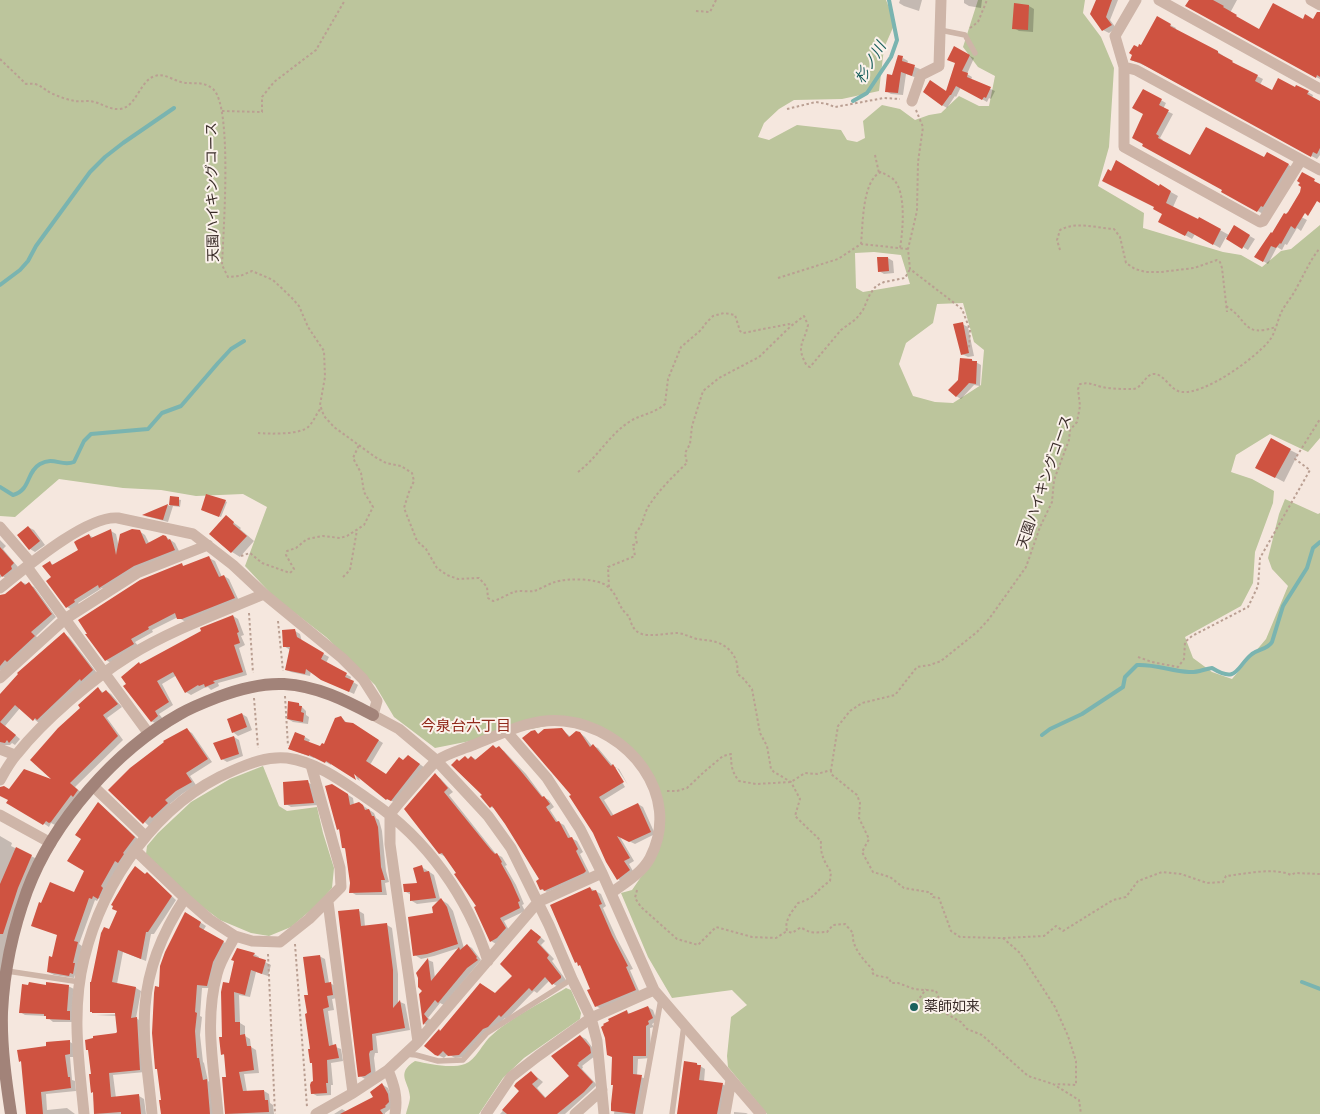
<!DOCTYPE html>
<html>
<head>
<meta charset="utf-8">
<style>
  body { margin:0 }
  canvas { display:block; background:#f5e7de }
</style>
</head>
<body>
<canvas width="1320" height="1114"></canvas>
<script>
const ctx = document.querySelector('canvas').getContext('2d');
ctx.lineJoin = 'round';
function paint(path, color) {
  ctx.fillStyle = color;
  ctx.fill(path, 'evenodd');
}
function stroke(path, color, width, dash) {
  ctx.strokeStyle = color;
  ctx.lineWidth = width;
  ctx.lineCap = dash ? 'butt' : 'round';
  ctx.setLineDash(dash || []);
  ctx.stroke(path);
}
function drawText(font, color, halo, rows, align = 'center') {
  ctx.font = font + ' Helvetica,"Noto Sans JP",sans-serif';
  ctx.lineWidth = 4;
  ctx.setLineDash([]);
  ctx.textBaseline = 'middle';
  ctx.strokeStyle = halo;
  ctx.fillStyle = color;
  for (const [text, x, y, turn = 0] of rows) {
    ctx.save();
    ctx.translate(x, y);
    ctx.rotate((+turn || 0) * Math.PI / 180);
    ctx.textAlign = isNaN(turn) ? turn : align;
    if (halo) ctx.strokeText(text, 0, 0);
    ctx.fillText(text, 0, 0);
    ctx.restore();
  }
}
paint(new Path2D(`
  M0 0H886L895 23 884 48 879 91 842 99 794 100 779 109 764 123 758 137 769 140 797 125 841 130 847 140 857 142 865 138 863 121 882 105 900 109 915 120 929 115 941 113 959 96 979 106H989L995 76 978 67 963 47 978 0H1085L1083 13 1101 37 1114 68 1109 147 1098 186 1144 213 1143 228 1223 252 1241 255 1262 267 1281 251 1291 249 1320 225V438L1308 452 1270 434 1236 455 1231 472 1252 479 1274 491 1273 503 1255 552 1253 583 1241 606 1185 637 1193 658 1212 672 1232 679 1266 639 1288 586 1272 569 1268 558 1279 514 1285 499 1318 514 1320 513V1114H767L728 1067 727 1056 731 1017 747 1005 732 990 672 998 648 957 621 893 632 890 652 861 661 842 648 767 576 720 435 748 394 717 375 685 326 637 273 596 245 566 267 507 243 494 196 496 161 490 123 488 59 479 15 517 0 516ZM874 252 901 255 910 284 863 292 856 288 855 253ZM963 303 974 342 984 350 981 385 953 403 935 402 913 396 899 364 906 343 933 323 937 304Z
  M263 766 279 806 287 811 317 807 323 833 334 868 332 888 318 904 291 927 269 936 251 933 220 920 196 902 146 854 147 846 158 833 191 802 230 779Z
  M566 988 571 990 581 1013 580 1019 524 1058 503 1078 479 1114H406C407 1109 410 1102 410 1097 409 1081 395 1074 415 1061 430 1064 450 1069 465 1064 476 1060 482 1044 491 1036 510 1018 543 1002 566 988Z`), '#bcc59c');
paint(new Path2D(`
  M900 0H922L919 11 904 6 899 3Z
  M964 0H982L981 8 969 6 964 3Z
  M1098 0H1118L1110 20 1116 28 1109 33 1103 30Z
  M1190 0H1237L1230 13 1260 31 1303 21H1320V79L1187 6Z
  M1015 5 1029 6 1034 9 1033 32 1019 31 1014 28Z
  M1157 18 1176 28 1175 30 1218 52 1237 66 1263 79 1260 85 1272 91 1295 89 1297 86 1313 95 1312 98 1320 103V155L1317 159 1146 66 1131 60 1138 49 1141 47Z
  M954 48 974 58 967 74 972 77 971 80 995 91 991 99 989 98 987 102 961 87 956 97 955 96 947 108 942 105 956 63Z
  M903 58 908 61 907 64 920 69 917 78 906 74 903 95 891 94 886 91Z
  M1143 90 1166 103 1163 109 1173 114 1160 138 1163 140 1162 141 1190 157 1265 159 1268 153 1294 168 1263 214 1223 191V190L1143 145 1145 113Z
  M1160 186 1178 196 1173 207 1198 221 1200 219 1229 235 1234 227 1255 239 1248 250 1226 237 1220 248 1195 234 1192 239 1160 221 1164 213Z
  M1290 211 1307 220 1301 231 1297 228 1287 245 1285 244 1282 250 1277 247 1268 264 1256 257Z
  M888 258 893 261 894 273 884 274 879 271Z
  M962 324 968 327 974 356 968 357 962 354Z
  M972 360 981 365 980 386 974 385 961 399 956 396 960 380Z
  M1290 450 1298 454 1284 482 1265 472Z
  M171 498 181 500 180 507 173 506 168 522 145 516 168 505 170 506Z
  M225 501 227 502 221 517 205 511Z
  M226 517 241 528 240 529 254 541 240 557 232 552 211 534Z
  M28 527 34 530 45 545 35 552 30 549Z
  M111 531 116 534 119 548 139 531 145 535 149 543 166 537 175 543 180 553 105 590 102 588 78 603 80 605 72 610 67 607 48 581 53 578 50 563 54 565 80 550 89 535 94 538Z
  M0 540 6 546 3 549 18 567 8 579 2 576 0 578Z
  M209 558 215 561 222 577 224 576 229 579 239 601 187 621H184L178 617 152 630 153 632 135 642 139 647 111 663 106 660 182 565 185 567Z
  M21 582 34 587 56 617 36 636 39 640 2 671 0 670V597L5 595Z
  M233 616 238 619 244 635 241 636 245 645 239 648 247 675 218 683 219 686 211 690 208 687 204 688 191 695 186 692 177 675 162 684 173 705 159 714 163 719 157 724 151 721 141 665Z
  M295 631 300 634 302 642 329 657 326 663 351 677 350 680 358 685 354 694 328 682 311 671 310 676 291 672 286 670 290 650 284 646Z
  M64 634 69 637 97 673 39 723 20 708 5 726 20 739 15 745 12 743 10 745H1L0 748V696Z
  M98 689 104 693 106 691 111 694 122 707 107 718 123 740 75 787 83 794 55 825 51 823 49 827 9 800V790L56 782 82 708Z
  M299 704 306 711V715L309 717 308 724 293 722 288 719Z
  M242 714 247 717 252 730 238 736 233 732Z
  M341 717 348 724 359 728 383 743 370 765 387 776 404 761 413 759 425 768 396 803 387 799 358 776 360 781 357 779 353 768 331 763V765L315 756 314 758 290 749 305 737 310 740 308 743 321 748 325 746Z
  M187 730 192 733 212 762 190 776 196 785 182 794 170 804 172 806 149 826 109 790Z
  M562 730 571 737 580 733 585 737 592 746H593L598 748 613 766 619 769 628 785 617 768H614L625 787 604 800 614 816 638 804 643 807 655 834 635 844 620 837 634 861 629 864 634 873 623 882 618 879 594 832 535 732 539 734Z
  M234 737 239 740 243 756 227 762 222 759Z
  M499 748 504 751 526 774 543 797 549 800 554 807 550 810 558 822 564 825 571 838 577 841 583 852 580 854 590 874 547 892 541 889V880L496 809 491 807 460 762 465 757 469 760 472 757 477 760Z
  M435 775 440 778 453 792 449 795 496 854 502 857 507 865 505 866 516 885 524 904 522 905 525 911 504 921 510 932 496 944 491 941 475 908 477 906 446 857 440 854Z
  M307 782 313 785 318 805 291 807 286 804Z
  M332 785 353 798 354 805 359 803 374 813 376 818 379 820 382 831 386 871 389 882 385 883 387 895H356L351 892 352 883 346 849 343 848 341 831 338 829Z
  M99 803 140 841 103 901 99 898 97 901 95 900 79 944 82 946 79 976 75 975 74 978 54 975 48 972 74 893 86 871 83 839Z
  M0 836 12 843 11 846 37 859 0 984Z
  M422 867 434 875 440 899 448 904 453 911 464 948 467 945 472 948 481 960 444 1005 440 1003 428 1018 433 1022 429 1026 424 1024 420 995 424 991 417 973 428 960 433 962 435 978 459 948 434 956 421 959 415 955 441 901 417 904 412 901 411 895 406 892 419 884Z
  M147 873 176 900 154 934H151L146 961 123 952 117 984 136 988 141 991 136 1018 142 1022 145 1072 113 1075 116 1098 139 1096 144 1099 146 1114H95L89 1051 87 1049 117 1035 118 1032 117 1016 96 1015 122 1014V1012L93 1013 109 931Z
  M590 888 601 894 606 906 603 908 617 939 633 969 630 970 640 993 601 1009 596 1006 591 989 581 966 576 962Z
  M359 911 364 914 365 927 387 925 392 928 398 974V1004L400 1002 405 1004 410 1030 376 1036 378 1053H375L374 1058 376 1075 365 1079 360 1076Z
  M191 916 206 926 203 931 229 945 212 988H202L200 1016 202 1017 200 1035 203 1062 204 1063 208 1081 212 1084 215 1114H162L160 988Z
  M536 933 545 941 541 945 554 959 552 961 566 980 558 987 549 981 537 993 534 991 507 1019 505 1018 464 1057 455 1058 448 1054 444 1058 436 1054 441 1032 496 994 514 976Z
  M254 954 259 957V959L271 965 268 976 256 972 250 997 239 995 240 1023 245 1026V1036L250 1039 251 1047 256 1050 259 1073 244 1074 247 1092 264 1091 269 1094 270 1103 273 1105 274 1114H227L223 1078H228L225 1055 222 1054 230 984Z
  M319 956 325 959 329 983 336 986 337 998 332 999 334 1010 328 1011 333 1046 341 1049 343 1061 331 1063 333 1085H331V1095L317 1096 312 1093 315 1082 309 1014V996Z
  M68 986 74 989V1022H53L46 1016 25 1015 20 1012 29 987Z
  M648 1007 653 1010 657 1021 652 1024 654 1027 650 1028 651 1058 638 1059 637 1076 647 1079 641 1114H614L627 1012 631 1014Z
  M580 1036 586 1039 595 1051V1056L582 1066 583 1067 582 1069 597 1085 565 1114H500L521 1091 531 1072 543 1082 537 1088 546 1098 571 1076Z
  M70 1042 75 1045V1057H70L72 1080 75 1081 76 1091 46 1094 47 1110 67 1108 75 1114H27L22 1062 20 1061Z
  M697 1064 705 1069 704 1082 722 1084 728 1087 723 1114H678Z
  M383 1085 388 1088 393 1101V1107L385 1113V1114H334L342 1109 347 1112 375 1098Z
  M734 1112 746 1113 748 1114H734Z`), '#0003');
stroke(new Path2D(`
  M853 101 867 93 891 57 897 40 889 0
  M0 285 20 270 28 261 36 246 90 172 105 157 123 143 174 108
  M0 487 13 495C31 490 26 472 40 464 54 456 61 467 74 462L84 441 91 434 148 429 162 413 181 406 218 363 231 349 244 341
  M1042 735 1050 729 1082 714 1123 687 1125 677 1137 665C1155 664 1171 671 1189 672 1197 673 1204 669 1212 668 1238 684 1236 667 1252 654 1259 649 1268 649 1272 642L1283 606 1307 568 1313 548 1320 542
  M1302 982 1320 989`), '#7ab4b0', 4);
paint(new Path2D(`
  M1096 0H1112L1106 17 1112 25 1102 31 1090 14Z
  M1189 0H1213L1224 6 1223 7 1237 15 1236 16 1259 29 1273 3 1303 19 1305 14 1313 19 1317 12H1320V77L1317 75 1316 78 1185 6Z
  M1014 3 1029 5 1028 30 1012 29Z
  M1157 16 1171 24 1170 26 1218 51V53L1233 61 1232 62 1258 75 1255 81 1272 90 1278 78 1295 87 1296 85 1309 91 1307 94 1320 101V148L1317 154 1313 152 1311 157 1140 63 1130 60 1132 55 1129 53 1134 45 1138 47 1139 44 1141 45Z
  M954 46 970 55 962 71 968 73 967 77 991 87 986 98 984 97 982 100 956 86 951 95H950L942 106 923 92 930 80 946 91 955 63 947 60Z
  M898 55 903 56 902 61 915 65 912 76 901 72 898 93 885 92 887 74 892 75Z
  M1143 89 1162 99 1159 105 1169 110 1156 134 1159 136 1158 138 1190 155 1206 127 1264 157 1267 152 1289 164 1263 207 1261 206 1257 212 1221 192 1222 190 1142 146 1143 144 1132 138 1143 114 1132 108Z
  M1116 160 1159 186 1160 184 1171 191 1166 203 1198 219 1199 217 1221 229 1213 245 1188 231 1185 236 1158 222 1162 214 1153 209 1154 207 1102 181 1108 169 1111 171Z
  M1302 172 1315 179 1314 181 1320 184V203L1317 201 1308 216 1305 213 1295 229 1291 226 1281 244 1280 243 1276 248 1271 246 1263 262 1254 257 1271 232 1272 233 1284 213 1286 214 1288 212 1300 192 1301 187 1298 185 1300 183 1297 181Z
  M1234 225 1250 235 1242 249 1226 239Z
  M877 257H888L889 271 878 272Z
  M963 322 969 353 961 355 953 324Z
  M960 358 972 359V361H977L976 384 969 383 956 397 948 390 958 380Z
  M1271 438 1291 449 1275 478 1255 468Z
  M206 494 226 500 219 517 201 510Z
  M170 496 179 497V506L169 505Z
  M168 504 163 520 142 515Z
  M226 515 234 522 233 524 247 536 231 553 209 534Z
  M28 526 40 541 29 550 17 535Z
  M111 529 116 555 120 534 132 529 140 530 146 544 163 535 166 536 168 540 170 539 175 550 134 566 99 588 98 585 74 600 75 602 66 608 46 581 51 577 42 566 50 561 52 565 78 550 74 542 77 540 89 534 91 538Z
  M0 547 14 563 11 566 12 569 2 577 0 574Z
  M209 556 219 577 224 575 235 598 182 619H177L175 613 148 627 149 629 131 639 134 644 105 661 85 634H87L78 620 140 580 182 563 183 566Z
  M21 581 25 585 29 582 52 614 31 632 35 636 7 662 5 660 0 666V595L5 594Z
  M233 615 239 632 237 633 240 643 234 645 243 672 213 681 215 683 205 687 204 684 199 686 198 685 185 693 173 672 157 681 169 702 155 711 158 716 151 722 123 686 126 684 121 677 139 662 140 664 201 631 200 628Z
  M295 629 297 637 324 653 321 659 347 673 345 677 354 681 349 692 321 680 306 669 305 674 285 670 290 647H283L282 630Z
  M64 632 93 670 91 672 81 681 80 679 37 720 35 718 33 721 15 705 0 722 16 735 9 743 7 740 5 743 0 742V694L18 674 17 673Z
  M98 687 102 693 106 690 118 704 103 715 118 736 70 783 78 790 73 797 71 795 51 822 49 823 46 821 43 825 6 803 8 800 0 796V787L4 786 9 789 24 769 51 779 30 760 58 728 80 708 78 705Z
  M288 701 299 703V706H302L301 712 304 713 303 722 287 719Z
  M242 713 247 727 232 733 227 719Z
  M341 716 345 722 353 723 379 740 366 761 386 774 399 757 403 760 408 755 420 764 391 801 387 799 386 800 354 774 356 780 326 761 325 763 309 755V756L288 749 295 732 305 736 304 740 320 746 322 743 324 744 335 718Z
  M187 728 208 759 186 773 192 782 176 791 165 800 168 803 152 818 150 816 143 824 108 790 130 768 164 742 163 741Z
  M562 728 569 737 576 731 580 732 590 747 593 744 611 766 613 764 624 782 599 797 611 816 638 803 651 832 629 842 617 836 630 858 624 861 630 870 617 880 606 862 593 833 569 796 571 795 522 738 531 731 535 730 538 734 544 729Z
  M234 736 239 754 221 760 213 743Z
  M493 745 496 748 499 746 520 770 542 797 544 796 550 804 546 807 556 822 559 821 568 838 572 837 578 849 576 851 586 871 584 873 544 891 543 889 540 890 536 881 539 879 505 824 492 806 490 808 480 796 482 795 451 765 457 759 459 761 465 756 468 759 471 756 475 760Z
  M435 773 448 788 444 792 491 850 495 854 497 853 502 862 501 863 511 881 520 901 518 902 520 908 500 918 506 928 497 938 490 942 474 907 476 906 454 874 456 873 442 853 439 854 404 809Z
  M308 780 314 803 284 805 283 782Z
  M332 784 348 794 350 805 359 802 363 805 365 810 369 809 372 816H374L378 827 381 867 385 880H381L382 892 349 893 350 883 345 848H342L339 829 337 830 325 786Z
  M98 802 135 837 123 853 124 854 118 863 115 861 101 886 103 888 98 899 93 896 92 899 89 898 74 941 78 942 73 963H75L73 974 70 973 69 976 47 972 49 956 52 957 57 935 31 926 39 902 41 903 50 882 74 892 84 871 67 861 81 839 75 835Z
  M16 847 32 855 18 888 3 934H0V884Z
  M422 865 424 872 429 871 436 898 410 901V892H404L403 884 417 883 413 868Z
  M135 866 145 874 147 872 172 896 148 932H146L141 959 118 950 112 982 136 987 131 1018 137 1017 140 1070 109 1073 111 1097 139 1094 141 1114H121V1112L94 1114 93 1092 91 1093 89 1074H91L88 1050H86L85 1040 93 1038V1036L116 1033 117 1032 115 1013H92V1012H90V982H91L101 933 104 927 109 929 117 911 112 909 113 906 111 905 128 876Z
  M590 887 592 891 596 890 602 904 599 905 612 935 628 966 626 967 636 990 595 1007 587 990 590 989 580 965 578 966 577 962 575 963 550 905Z
  M441 898 447 907 458 944 427 954 413 956 408 917 433 913 432 907Z
  M359 909 361 926 387 923 393 970V1008L400 1000 405 1028 372 1034 373 1050 370 1051 369 1054 371 1072 365 1076 358 1077 338 911Z
  M185 912 201 922 199 927 224 941 213 962 207 986 197 985 195 1012 197 1013 195 1031 197 1058H199L203 1080 207 1079 210 1114H161L159 1100H161L157 1069H155L152 1033 154 993 155 986 159 987 160 966 165 952Z
  M531 929 541 937 537 942 549 955 547 958 561 976V978L552 985 545 977 532 991 529 988 501 1017 499 1015 488 1027 483 1029 459 1055 448 1056 443 1051 438 1056 435 1055 424 1046 439 1029 440 1031 480 983 495 993 512 976 500 964Z
  M467 944 477 957 476 958 478 960 467 968 438 1003 435 1000 424 1014 428 1019 423 1025 419 994 422 991 418 987V978L416 973 428 958 431 981 459 947 460 950Z
  M237 948 255 953 253 956 266 960 262 974 251 970 245 995 234 992 235 1022H240V1035L245 1034 247 1046H251L254 1070 239 1072 243 1091 264 1090 265 1100H268L269 1112 225 1114 222 1077H226L224 1054 221 1055 219 1037H222L221 992 223 982 229 983 234 961 231 960Z
  M320 955 325 983 331 982 333 995 327 996 329 1007 323 1009 329 1046 336 1044 339 1058 327 1060 328 1083H326L327 1093 311 1094 310 1085 311 1082 313 1081 312 1063H310L308 1049H310L305 1014 307 1013 304 995H308L303 957Z
  M29 982 46 985V982L69 985 67 1011H70V1020L46 1019V1016H44V1014L19 1013 22 984 28 985Z
  M648 1006 653 1018 648 1021 649 1024 646 1026V1056H633V1074L642 1075 635 1114 611 1111V1104L613 1085H611L612 1057 607 1055 605 1038 601 1027 604 1025 603 1024 609 1021 608 1019 627 1010 628 1014Z
  M580 1035 590 1047 591 1053 578 1063 579 1064 577 1065 593 1082 584 1092 557 1114H507L502 1110 519 1091 514 1086 516 1083 531 1071 538 1079 532 1084 545 1098 569 1076 551 1056Z
  M70 1040V1054L65 1055 68 1077H70L71 1088 41 1092 43 1114H26L22 1072 21 1061 19 1062 17 1050 46 1046V1042Z
  M684 1061 697 1063V1065H701L699 1080 723 1083 717 1114H677Z
  M382 1083 388 1094 389 1102 385 1106 386 1107 380 1110 383 1114H340L373 1097 370 1092Z`), '#cf5341');
stroke(new Path2D(`
  M696 11 710 12 716 0
  M970 28 978 22 987 0
  M0 59 26 84C40 82 42 89 53 94 60 97 68 100 75 101 81 102 88 100 94 102 103 104 110 110 120 109 137 107 139 81 155 76 164 73 173 80 181 82 193 85 202 80 213 89 233 106 223 236 222 265L228 277 240 276 252 271 273 280 291 297 299 306 308 327 324 351 325 377 320 405 324 416 334 427 375 457 386 463 401 466 412 473 414 481 409 492 404 508 417 541 426 549 437 568 447 575 458 579 479 578 487 587 488 598 493 601C501 599 508 594 514 592 520 590 528 592 534 591 541 589 548 584 555 582 567 578 597 578 607 586 619 595 618 609 629 616 631 624 634 632 642 634 653 637 667 633 678 633 685 634 690 637 697 639 703 640 710 640 716 642 730 646 740 660 737 674L742 677 752 689 760 733 767 746 771 769 774 772 791 782 800 799 795 816 821 841C820 854 824 861 831 872L830 881C816 890 816 898 798 903 792 912 784 920 787 931L792 933C804 925 799 928 810 932 814 933 822 932 827 932L833 925 845 924 853 933C851 947 864 960 873 970L872 972 874 975 889 978 891 983H898L914 989 936 991 945 1013 961 1022 967 1029 982 1035 1028 1076 1053 1084 1079 1100 1081 1114
  M787 109 816 102 827 104 835 107 884 98 900 99
  M916 110 923 127 918 162 917 211 908 249 910 269 962 309 970 330 969 348
  M222 111 262 112V97L274 82 316 50 345 0
  M875 155 879 173
  M861 244C863 225 862 180 881 172 886 175 892 177 895 181 906 195 903 230 900 248
  M1060 250 1057 240 1060 230C1076 221 1096 228 1114 229L1120 237 1126 263 1135 269 1146 272H1161L1194 268 1217 260 1220 262 1222 268 1227 312
  M778 278 838 259 861 244 908 249
  M1226 306C1249 320 1242 338 1276 327
  M258 433C268 434 302 435 309 426 314 421 316 414 321 408
  M578 472C597 458 609 435 629 422 641 414 654 414 665 404L668 379 681 347 701 330 706 323 713 316 724 313 735 315 740 331 743 333 789 324 791 326
  M241 556 250 553 262 563 290 573 294 569 286 555 287 551 296 548 307 539 323 536 340 538 347 536 364 525 373 507 364 492 361 473 353 458 359 445
  M343 577 350 570 357 530
  M609 587 608 567 635 556 633 545 637 544 635 534C644 523 642 520 647 509 655 494 675 474 687 463L685 453 690 444 692 426 703 391 719 378 759 357 791 326 804 316 808 325C804 344 795 345 807 366L810 367 841 330 856 319 863 310 870 294 876 286 884 282 905 278 910 269
  M249 613 253 673
  M278 621 283 671
  M1138 657 1152 662 1178 667 1184 659 1185 642 1192 636 1248 607 1258 586 1260 558 1310 470 1295 459 1320 419
  M285 696 288 746
  M254 698 258 748
  M831 770V774L857 795 860 803 859 818 869 839 862 852 873 872 890 877 904 888 928 892 929 894H932L933 897 939 898 951 931 960 937 1003 938 1020 953 1055 1007 1068 1036 1076 1061V1085L1055 1084
  M667 791H677L687 788 704 772 723 756 731 754C731 766 732 772 739 781L756 784 791 782 805 773 817 774 831 770 838 726 850 711 862 703 895 695 917 667 930 665 941 661 977 632 989 619 1026 567 1040 527 1052 502 1054 480 1069 440 1070 430 1077 422 1080 406 1078 389 1080 384C1089 382 1094 385 1102 387 1111 389 1124 389 1133 389 1143 388 1145 374 1154 374 1165 374 1170 391 1182 392 1206 394 1254 359 1269 341 1275 334 1277 322 1281 313 1285 304 1293 296 1297 287 1305 273 1310 260 1320 248
  M637 890 635 898 641 907 677 939 698 945 716 927 752 937 776 938 787 931
  M1003 938 1044 936 1056 926 1063 931 1113 900 1126 897 1138 881 1162 872 1181 874 1207 883 1223 882 1226 876C1245 874 1274 867 1291 875L1295 873 1320 874
  M295 944 307 1107
  M268 954 275 1114
  M914 1006 926 989`), '#ba9f92', 2, [2.5, 2.5]);
stroke(new Path2D(`
  M940 30 965 35 975 53
  M7 971 80 982
  M405 1054 416 1055 438 1061 463 1060 487 1033 572 979
  M640 1114 661 999
  M672 1114 684 1025`), '#ceb5a8', 5.5);
stroke(new Path2D(`
  M1136 0 1115 36 1124 67V147L1260 222 1263 221 1301 160
  M1159 0 1320 89
  M1311 0 1320 5
  M1124 67 1136 70 1320 170
  M912 101 921 75 939 66 941 0
  M0 527 31 563
  M27 567 149 734
  M0 588C25 568 87 515 118 518L193 534 233 565 264 594 342 658 363 679 377 701 373 715 399 729 436 760 488 816 511 848 549 925 572 979 591 1018 597 1041 604 1114
  M0 678 65 619 137 573 208 545
  M507 732 547 778 580 829 602 873 654 990 761 1114
  M0 749 15 755
  M0 780C5 771 10 762 17 754 44 720 92 679 129 656 171 630 219 613 264 594
  M93 786 145 836
  M0 815 51 843
  M135 850 185 898 209 919 235 936 252 941 280 942 309 919 341 887 340 868 311 765
  M328 902 353 1093
  M418 1042 390 844V814C401 800 413 787 425 773 429 769 433 763 438 760 448 753 461 750 473 745 502 734 532 717 564 721 628 728 683 795 650 858 642 873 625 883 611 893
  M388 1070C394 1085 398 1097 395 1114
  M84 1114C79 1062 71 1011 84 959 103 881 157 803 232 771 250 763 268 756 287 758 318 762 346 784 371 801 427 839 468 897 488 961
  M152 1114C149 1078 142 1042 145 1006 148 967 164 930 185 898
  M218 1114C214 1068 204 1021 217 974 220 961 229 948 235 936
  M316 1114 353 1093 388 1070 418 1042 538 902 602 873
  M486 1114 511 1077 538 1056 591 1018 654 990
  M575 1114 602 1090
  M725 1114 731 1080`), '#ceb5a8', 11);
stroke(new Path2D(`
  M11 1114C6 1081 1 1046 2 1012 4 972 13 929 27 891 53 821 116 750 180 714 192 707 205 702 218 697 239 689 262 683 284 684 317 686 345 700 373 715`), '#a28379', 12);
for (const [x, y, r, color] of [
  [914,1007,5,"#1a605d"]
]) {
  const dot = new Path2D();
  dot.arc(x, y, r, 0, 2 * Math.PI);
  ctx.fillStyle = color;
  ctx.fill(dot);
  stroke(dot, '#fbf2eb', 2);
}
drawText('14px', '#3a2c29', '#fbf2eb', [
  ["天園ハイキングコース",213,192,-91],
  ["天園ハイキングコース",1045,482,-71]
]);
drawText('14px', '#3a2c29', '#fbf2eb', [
  ["薬師如来",924,1007]
], 'left');
drawText('italic 15px', '#1a605d', '#fbf2eb', [
  ["杉ノ川",871,63,-59]
]);
drawText('15px', '#91291b', '#fbf2eb', [
  ["今泉台六丁目",466,727]
]);
</script>
</body>
</html>
